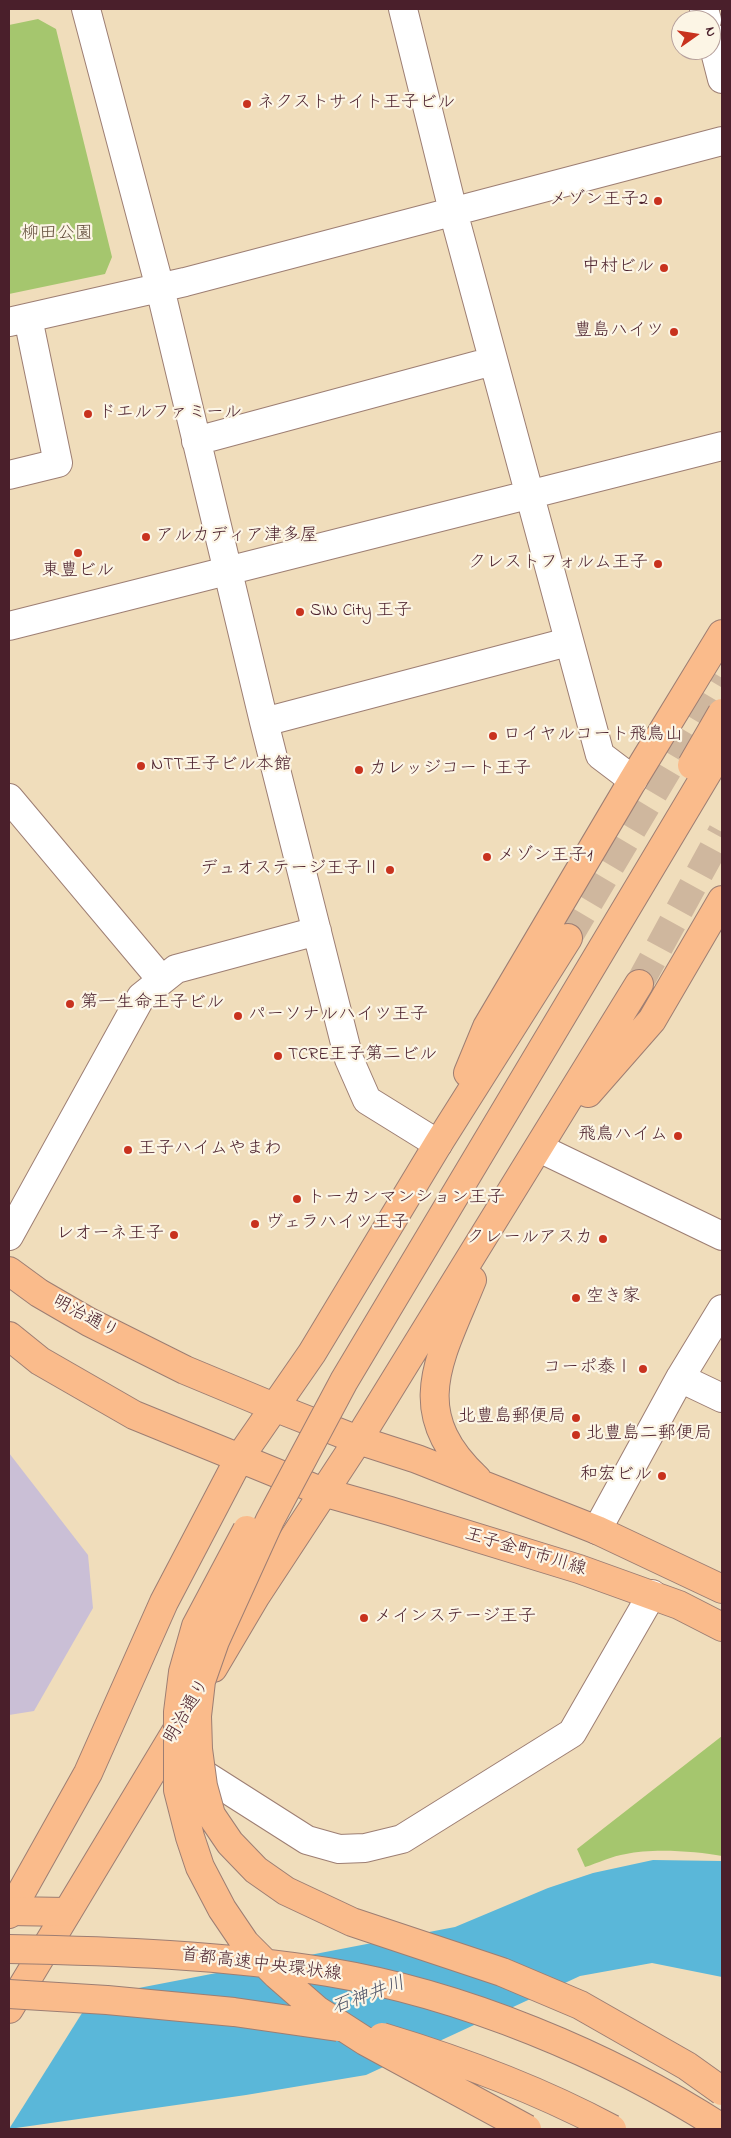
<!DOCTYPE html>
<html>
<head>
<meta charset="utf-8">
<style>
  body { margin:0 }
  #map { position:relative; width:731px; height:2138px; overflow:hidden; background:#f0ddbb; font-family:"Indie Flower",sans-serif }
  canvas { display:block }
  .frame { position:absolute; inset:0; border:10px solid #4a1f2b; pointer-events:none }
  .north { position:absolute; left:671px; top:10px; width:50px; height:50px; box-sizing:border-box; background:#fcf5e5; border:1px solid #b59f9b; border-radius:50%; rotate:77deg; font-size:14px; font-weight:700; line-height:20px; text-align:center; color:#4a1f2b }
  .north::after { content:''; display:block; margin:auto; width:18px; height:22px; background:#c8321e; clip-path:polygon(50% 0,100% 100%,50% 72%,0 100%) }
</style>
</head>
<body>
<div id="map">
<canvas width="731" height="2138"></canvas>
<div class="frame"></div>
<div class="north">N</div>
</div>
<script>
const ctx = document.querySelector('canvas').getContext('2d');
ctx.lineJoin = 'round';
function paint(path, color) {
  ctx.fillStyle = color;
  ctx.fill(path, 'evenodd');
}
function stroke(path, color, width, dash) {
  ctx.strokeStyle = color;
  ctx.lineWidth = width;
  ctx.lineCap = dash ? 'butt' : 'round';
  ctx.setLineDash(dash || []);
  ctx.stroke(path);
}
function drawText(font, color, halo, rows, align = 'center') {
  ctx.font = font + ' "Indie Flower","Klee One",sans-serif';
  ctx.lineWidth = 4.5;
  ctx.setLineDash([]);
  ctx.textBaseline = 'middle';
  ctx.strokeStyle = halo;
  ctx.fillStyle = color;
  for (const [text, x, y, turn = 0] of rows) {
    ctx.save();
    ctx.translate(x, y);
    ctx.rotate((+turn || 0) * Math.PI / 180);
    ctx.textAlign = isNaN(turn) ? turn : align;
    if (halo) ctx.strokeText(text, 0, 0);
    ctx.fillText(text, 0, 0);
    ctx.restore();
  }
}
paint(new Path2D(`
  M9 1453 88 1555 93 1608 34 1711 9 1715Z`), '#cabfd6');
paint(new Path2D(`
  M38 19 56 29 112 257 105 274 9 294V25Z
  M722 1736V1856C697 1851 651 1848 626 1854 612 1856 598 1863 585 1867L577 1849Z`), '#a5c66e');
paint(new Path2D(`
  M653 1860 722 1861V1977L652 1963 580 1976 366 2075 246 2095 9 2129V2013L455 1927 548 1888 593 1873Z`), '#5ab7d9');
paint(new Path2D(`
  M94 1994 9 2129V2010Z`), '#f0ddbb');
stroke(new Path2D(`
  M568 938 722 678
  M639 984 722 832`), '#cfb79e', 28, [28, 14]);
const minor = new Path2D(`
  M86 9 160 288 264 722 349 1059 367 1100 438 1144
  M403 9 453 211 600 755 633 780
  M704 9 707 20
  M711 36 722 79
  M9 322 185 282 722 141
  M196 441 493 361
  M9 475 58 463 28 318
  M9 626 722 446
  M264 722 568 642
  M9 798 161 979
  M539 1148 722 1236
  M9 1236 141 997 176 969 317 931
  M680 1378 722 1398
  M597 1530 680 1378 722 1309
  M186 1763 307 1840 339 1849 365 1848 402 1839 572 1733 652 1594`);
const major = new Path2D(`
  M468 1073 487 1027 633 780 722 634
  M588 1093 652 1020 722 900
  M9 1271 39 1293 89 1322 185 1370 274 1407 358 1440 417 1459 597 1530 722 1589
  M472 1280C441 1357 404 1411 477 1479
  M9 1336 40 1361 134 1415 323 1492 390 1511 579 1569 679 1605 722 1627
  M213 1668 255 1597 358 1440 639 984
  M9 1914 88 1773 164 1602 240 1457 312 1353 438 1144 568 938
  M9 2009 183 1720`);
const highway = new Path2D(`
  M9 1911 67 1912`);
stroke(minor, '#9d7e73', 30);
stroke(major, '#9d7e73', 30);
stroke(highway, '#9d7e73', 30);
stroke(minor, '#fff', 28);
stroke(major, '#fabb8b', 28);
stroke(highway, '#fabb8b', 28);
const highwayBridge = new Path2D(`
  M722 748 344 1381 270 1520 215 1641 201 1681 197 1716 198 1749 203 1786 211 1815 230 1843 256 1870 286 1891 352 1922 502 1972 580 2005 687 2066 722 2091
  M692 765 722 713
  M247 1530 196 1626 183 1672 178 1712V1790L190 1837 200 1867 222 1909 245 1943 277 1975 317 2010 365 2041 527 2129
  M9 1949C116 1951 223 1955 328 1972 462 1994 609 2055 722 2128
  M9 1994 107 2000 234 2012 338 2027
  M382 2037C462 2061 539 2090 612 2129`);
stroke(highwayBridge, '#9d7e73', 30, []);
stroke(highwayBridge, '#fabb8b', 28);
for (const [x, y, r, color] of [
  [247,104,5,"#c8321e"],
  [658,201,5,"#c8321e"],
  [664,268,5,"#c8321e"],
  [674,332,5,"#c8321e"],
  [88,414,5,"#c8321e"],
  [146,537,5,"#c8321e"],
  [78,553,5,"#c8321e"],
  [658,564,5,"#c8321e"],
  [300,612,5,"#c8321e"],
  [493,736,5,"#c8321e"],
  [141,766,5,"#c8321e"],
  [359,770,5,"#c8321e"],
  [487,857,5,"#c8321e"],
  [390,870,5,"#c8321e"],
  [70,1004,5,"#c8321e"],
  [238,1016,5,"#c8321e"],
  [278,1056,5,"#c8321e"],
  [678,1136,5,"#c8321e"],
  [128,1150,5,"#c8321e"],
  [297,1199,5,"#c8321e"],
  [255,1224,5,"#c8321e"],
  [174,1235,5,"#c8321e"],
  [603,1239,5,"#c8321e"],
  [576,1298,5,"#c8321e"],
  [643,1369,5,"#c8321e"],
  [576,1418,5,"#c8321e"],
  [576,1435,5,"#c8321e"],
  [662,1476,5,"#c8321e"],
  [364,1618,5,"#c8321e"]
]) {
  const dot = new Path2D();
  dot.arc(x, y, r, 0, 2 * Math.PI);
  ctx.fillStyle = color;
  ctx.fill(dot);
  stroke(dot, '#fcf5e5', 2);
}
drawText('18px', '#4a1f2b', '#fcf5e5', [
  ["ネクストサイト王子ビル",257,104],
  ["メゾン王子2",648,201,"right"],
  ["中村ビル",654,268,"right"],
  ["豊島ハイツ",664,332,"right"],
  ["ドエルファミール",98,414],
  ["アルカディア津多屋",156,537],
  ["クレストフォルム王子",648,564,"right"],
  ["東豊ビル",78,572,"center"],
  ["SIN City 王子",310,612],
  ["ロイヤルコート飛鳥山",503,736],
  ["NTT王子ビル本館",151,766],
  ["カレッジコート王子",369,770],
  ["メゾン王子1",497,857],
  ["デュオステージ王子Ⅱ",380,870,"right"],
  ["第一生命王子ビル",80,1004],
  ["パーソナルハイツ王子",248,1016],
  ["TCRE王子第二ビル",288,1056],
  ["飛鳥ハイム",668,1136,"right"],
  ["王子ハイムやまわ",138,1150],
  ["トーカンマンション王子",307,1199],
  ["ヴェラハイツ王子",265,1224],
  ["レオーネ王子",164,1235,"right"],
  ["クレールアスカ",593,1239,"right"],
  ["空き家",586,1298],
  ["コーポ泰Ⅰ",633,1369,"right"],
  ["北豊島郵便局",566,1418,"right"],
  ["北豊島二郵便局",586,1435],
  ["和宏ビル",652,1476,"right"],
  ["メインステージ王子",374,1618]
], 'left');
drawText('18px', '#65513f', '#fcf5e5', [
  ["柳田公園",57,235]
]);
drawText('18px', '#4a1f2b', '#fcf5e5', [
  ["明治通り",85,1318,28],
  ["王子金町市川線",525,1553,17],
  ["明治通り",188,1712,-59],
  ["首都高速中央環状線",261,1966,7]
]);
drawText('italic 19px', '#505468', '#fcf5e5', [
  ["石神井川",369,1997,-20]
]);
</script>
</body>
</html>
